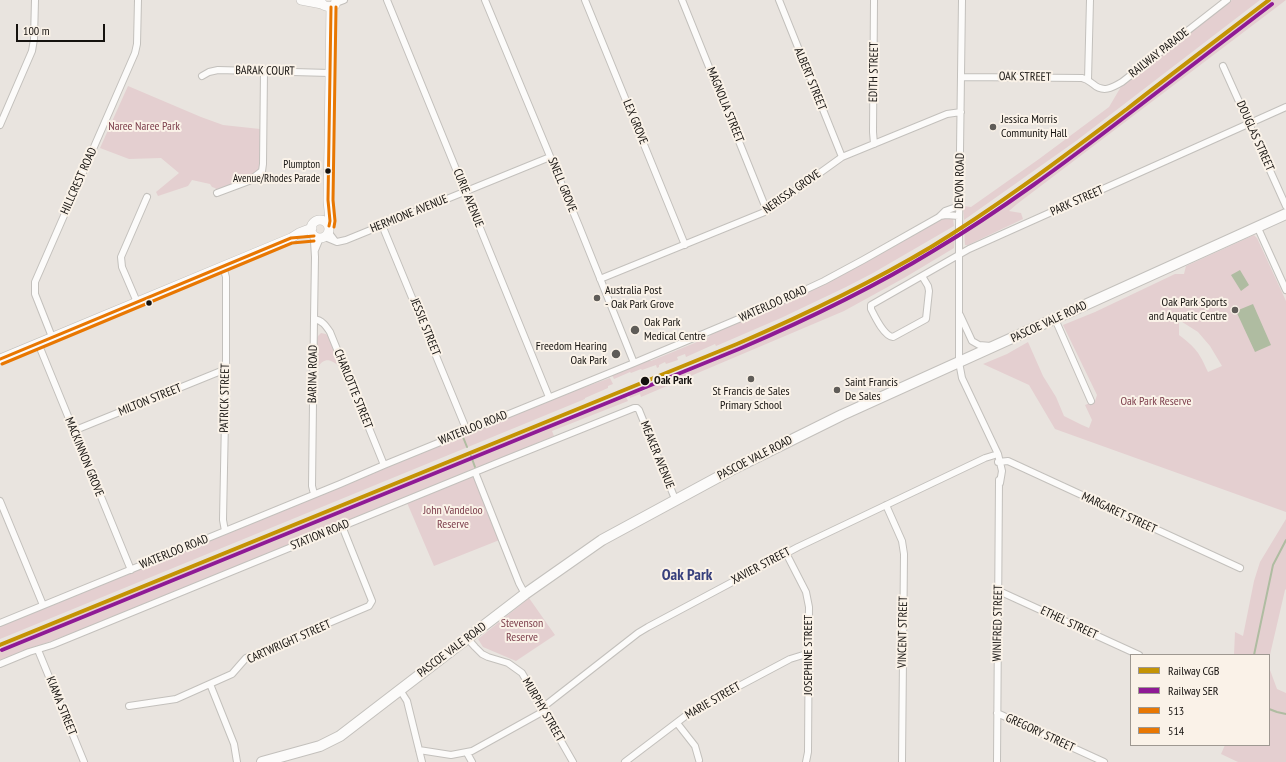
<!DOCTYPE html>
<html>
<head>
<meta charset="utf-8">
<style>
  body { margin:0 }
  #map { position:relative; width:1286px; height:762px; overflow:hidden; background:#e9e4df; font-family:"PT Sans Narrow",sans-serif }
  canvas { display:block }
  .legend { position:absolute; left:1130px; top:654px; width:140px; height:92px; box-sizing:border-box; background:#faf2e8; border:1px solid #9e9891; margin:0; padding:5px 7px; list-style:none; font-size:12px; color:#15120f }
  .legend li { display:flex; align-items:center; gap:8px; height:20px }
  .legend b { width:20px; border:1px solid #9e9891 }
  .scale { position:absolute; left:16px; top:24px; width:89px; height:18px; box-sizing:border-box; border:2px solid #15120f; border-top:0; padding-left:5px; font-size:12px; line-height:14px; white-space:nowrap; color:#15120f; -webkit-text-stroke:3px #faf2e8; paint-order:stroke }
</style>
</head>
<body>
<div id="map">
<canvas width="1286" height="762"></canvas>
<ul class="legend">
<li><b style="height:5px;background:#c49304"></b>Railway CGB</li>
<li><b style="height:5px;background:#8f1a95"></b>Railway SER</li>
<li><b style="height:5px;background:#e87702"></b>513</li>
<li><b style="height:5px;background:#e87702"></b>514</li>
</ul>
<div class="scale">100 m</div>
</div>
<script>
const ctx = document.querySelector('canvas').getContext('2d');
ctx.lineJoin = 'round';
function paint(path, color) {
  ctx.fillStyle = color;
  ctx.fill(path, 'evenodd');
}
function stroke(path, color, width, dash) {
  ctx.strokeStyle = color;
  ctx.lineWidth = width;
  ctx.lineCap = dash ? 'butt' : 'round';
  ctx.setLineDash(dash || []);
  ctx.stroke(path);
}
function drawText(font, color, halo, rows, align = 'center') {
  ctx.font = font + ' "PT Sans Narrow",sans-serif';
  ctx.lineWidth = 4;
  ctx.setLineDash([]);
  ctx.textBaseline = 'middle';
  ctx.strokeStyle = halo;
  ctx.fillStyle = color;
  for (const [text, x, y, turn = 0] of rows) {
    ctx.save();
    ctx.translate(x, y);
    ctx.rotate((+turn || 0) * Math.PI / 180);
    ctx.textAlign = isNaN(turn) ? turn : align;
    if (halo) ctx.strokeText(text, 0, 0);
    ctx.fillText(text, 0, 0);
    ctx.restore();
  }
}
paint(new Path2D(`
  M1232 0H1260L1076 141 964 220 963 206 971 207 1039 159 1109 107 1122 85Z
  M1272 0H1286L1017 204 1009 211 1021 213 1023 219 968 245H965L964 230 1017 194 1072 153Z
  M128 86 201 117 223 125 260 129C261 140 263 156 260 167 257 179 228 186 217 190L215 188 212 187 210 184 192 180 188 186 158 196 156 192 179 173 161 158 129 159 100 148Z
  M943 217H950L953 219 954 226 873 273 846 287 781 318 716 346 715 344 686 357 685 354 677 357 678 360 666 364 665 362 659 365V367L657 368 656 365 642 370 641 369 631 373 630 372 614 379 612 375 647 360 651 361 709 337 711 334C746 319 781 306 815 289 858 267 902 243 943 217Z
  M955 235 954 248 904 278 844 311 641 397 640 394 630 398 629 395 646 390 645 387 720 356 719 354C784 326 849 298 910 262 925 253 940 245 955 235Z
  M1254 235 1257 238 1286 301V512L1055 429 1029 385 983 364 1007 354 1028 342 1043 376 1056 397 1064 416 1082 425 1089 428 1092 420 1085 405 1095 401 1097 395 1063 325 1095 312 1175 274H1184L1186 266ZM1179 320 1198 332 1210 346 1222 366 1208 372C1199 352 1196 348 1179 335Z
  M321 333 326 334 328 336 340 367C330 359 325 357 317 368V340L318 336Z
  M610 378 613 384 608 386V388L585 398V399L0 639V626L270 516 554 398Z
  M626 397 628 401 552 431 554 436 472 470 502 539 434 566 405 498 439 484 81 630 0 660V648L12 642 542 426 613 400 614 401Z
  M1286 519V589L1285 590 1269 659 1270 670 1277 689 1286 693V762H1238L1221 754 1225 745H1269V655H1234L1235 632 1243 636 1254 581 1260 562Z
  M529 598 555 635 516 661 483 647 478 639Z`), '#e4cfd0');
paint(new Path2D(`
  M1240 270 1249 285 1241 291 1231 275Z
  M1253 304 1271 345 1255 352 1236 311Z`), '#afbca1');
stroke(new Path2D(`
  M463 437 467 447
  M471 456 475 467
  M1254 655 1273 565 1286 540
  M1269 709 1277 712 1286 714`), '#afbca1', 2);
const street = new Path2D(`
  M387 0 549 397
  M485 0 579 226 634 363
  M585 0 685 245
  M682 0 767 211
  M779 0 842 157
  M962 0 959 226V362L962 378 998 454 1002 471 1000 483
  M336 3 344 0
  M1223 66 1286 206
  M202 76 209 72 218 70 330 73
  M961 77 1082 78C1087 79 1089 81 1093 84 1103 93 1112 88 1122 82L1227 0
  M1088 80 1090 0
  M0 125 32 51 34 39 35 0
  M874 144 873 132 874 0
  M217 193 249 181 262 171 263 164 264 71
  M940 216 946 215 959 216
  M382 225 467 431
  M1257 226 1286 290
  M329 233 335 241
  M325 237 337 242 346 240 550 157
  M315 250 320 238
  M223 266 226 277V369L223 520 225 531
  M922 276 928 286 929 291 926 319 893 337C884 336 875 317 871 309V305L969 249 1286 107
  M600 279 767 211 842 157 947 114 961 112
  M137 302 122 267 121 257 147 197
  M960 315 972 341 979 345 991 346
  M314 319C322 320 326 326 330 332L384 465
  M1055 319 1091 401
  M52 337 35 294V282L135 53 137 44 138 0
  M38 343 131 570
  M73 431 226 369
  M998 462 1008 461 1240 568
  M475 472 519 583 525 594
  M314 494 312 486 314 319 315 257 314 241 315 237
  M0 501 43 605
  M886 505 902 541 904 554 902 762
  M786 553 806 592 809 607 808 752 806 762
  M999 591 1139 655
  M0 623 340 484 384 465 634 363 779 302 824 281 863 260 939 217 945 211 959 206
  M467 638 475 647 482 654 488 657 508 663 522 673 573 762
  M38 650 84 762
  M0 664 29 652 52 645 502 461 634 408H637L639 410 675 499
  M210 684 234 744 237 762
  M400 690 407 701 422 762
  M129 706 176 699 232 674 246 658 369 606 372 601 342 526
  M542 708 638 633 648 627 798 547 985 458 998 454
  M997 713 1104 762
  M677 723 695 746 699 760
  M419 750 451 755 472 751 544 711
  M467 753 472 762
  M625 762 692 711 790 659 803 655H809
  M997 762 999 480`);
const secondary = new Path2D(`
  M301 0 322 4
  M320 0 323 5 329 7 335 5 336 0
  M311 229a9 9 0 1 1 18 0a9 9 0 1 1-18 0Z
  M329 226 330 221 328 200 329 146 331 7
  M0 359 291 238 299 233 312 228`);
const primary = new Path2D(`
  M262 762 320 746 340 736 525 594 602 540 735 468 842 415 1286 214`);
stroke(street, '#c3c0bc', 8);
stroke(secondary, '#c3c0bc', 10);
stroke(primary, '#c3c0bc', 12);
stroke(street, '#fcfbfa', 6);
stroke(secondary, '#fcfbfa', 9);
stroke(primary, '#fcfbfa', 10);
stroke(new Path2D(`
  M329 226 330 221 328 200 331 7
  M0 359 291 238 314 236`), '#e87702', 3);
stroke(new Path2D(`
  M334 227 335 221 333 200 336 7
  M2 364 292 243 314 241`), '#e87702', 3);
stroke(new Path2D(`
  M0 645 737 344C804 315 869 284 931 247 1000 205 1063 157 1127 109 1174 72 1222 36 1269 0`), '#c49304', 4);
stroke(new Path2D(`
  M2 650 739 349C806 320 871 289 933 251 1002 210 1066 162 1130 113 1177 77 1225 40 1272 4`), '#8f1a95', 4);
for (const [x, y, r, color] of [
  [993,127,4,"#5f5c58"],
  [328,171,3.5,"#15120f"],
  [597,298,4,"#5f5c58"],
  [149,303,3.5,"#15120f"],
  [1235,310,4,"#5f5c58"],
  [635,330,5,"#5f5c58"],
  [616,354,5,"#5f5c58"],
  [751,379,4,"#5f5c58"],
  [645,381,5,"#15120f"],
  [837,390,4,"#5f5c58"]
]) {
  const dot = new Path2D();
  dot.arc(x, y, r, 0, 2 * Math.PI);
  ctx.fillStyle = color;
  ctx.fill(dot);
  stroke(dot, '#faf2e8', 1.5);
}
drawText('11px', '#15120f', '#faf2e8', [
  ["Plumpton",320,165],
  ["Avenue/Rhodes Parade",320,179]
], 'right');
drawText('12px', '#15120f', '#faf2e8', [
  ["RAILWAY PARADE",1159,53,-38],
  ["BARAK COURT",265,71,1],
  ["EDITH STREET",874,72,-89],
  ["OAK STREET",1025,77,1],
  ["ALBERT STREET",810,79,68],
  ["MAGNOLIA STREET",725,105,68],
  ["LEX GROVE",635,122,68],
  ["DOUGLAS STREET",1255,136,66],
  ["HILLCREST ROAD",79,181,-66],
  ["DEVON ROAD",960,181,-89],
  ["SNELL GROVE",562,185,68],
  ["NERISSA GROVE",792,192,-35],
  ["CURIE AVENUE",468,198,68],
  ["PARK STREET",1077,201,-24],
  ["HERMIONE AVENUE",409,214,-22],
  ["WATERLOO ROAD",773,304,-24],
  ["PASCOE VALE ROAD",1049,322,-25],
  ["JESSIE STREET",425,327,68],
  ["BARINA ROAD",313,374,-89],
  ["CHARLOTTE STREET",353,389,68],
  ["PATRICK STREET",225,398,-89],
  ["MILTON STREET",150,400,-22],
  ["WATERLOO ROAD",473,428,-22],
  ["MEAKER AVENUE",657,455,68],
  ["MACKINNON GROVE",84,457,68],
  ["PASCOE VALE ROAD",755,458,-27],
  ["MARGARET STREET",1119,513,25],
  ["STATION ROAD",320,535,-22],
  ["WATERLOO ROAD",174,552,-22],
  ["XAVIER STREET",761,566,-28],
  ["WINIFRED STREET",998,623,-89],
  ["ETHEL STREET",1069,623,25],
  ["VINCENT STREET",903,632,-89],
  ["CARTWRIGHT STREET",289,642,-24],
  ["PASCOE VALE ROAD",452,650,-37],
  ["JOSEPHINE STREET",809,655,-90],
  ["MARIE STREET",713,701,-30],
  ["KIAMA STREET",61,706,68],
  ["MURPHY STREET",543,710,60],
  ["GREGORY STREET",1040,733,25]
]);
drawText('12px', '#15120f', '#faf2e8', [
  ["Jessica Morris",1001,120],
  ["Community Hall",1001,134],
  ["Australia Post",605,291],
  ["- Oak Park Grove",605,305],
  ["Oak Park Sports",1227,303,"right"],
  ["and Aquatic Centre",1227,317,"right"],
  ["Oak Park",644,323],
  ["Medical Centre",644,337],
  ["Freedom Hearing",607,347,"right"],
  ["Oak Park",607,361,"right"],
  ["Saint Francis",845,383],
  ["De Sales",845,397],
  ["St Francis de Sales",751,392,"center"],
  ["Primary School",751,406,"center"]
], 'left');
drawText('12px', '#7d3f4c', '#faf2e8', [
  ["Naree Naree Park",144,127],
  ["Oak Park Reserve",1156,402],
  ["John Vandeloo",453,511],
  ["Reserve",453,525],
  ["Stevenson",522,624],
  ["Reserve",522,638]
]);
drawText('bold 12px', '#15120f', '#faf2e8', [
  ["Oak Park",654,381]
], 'left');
drawText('bold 16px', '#39417d', '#faf2e8', [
  ["Oak Park",687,575]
]);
</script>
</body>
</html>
